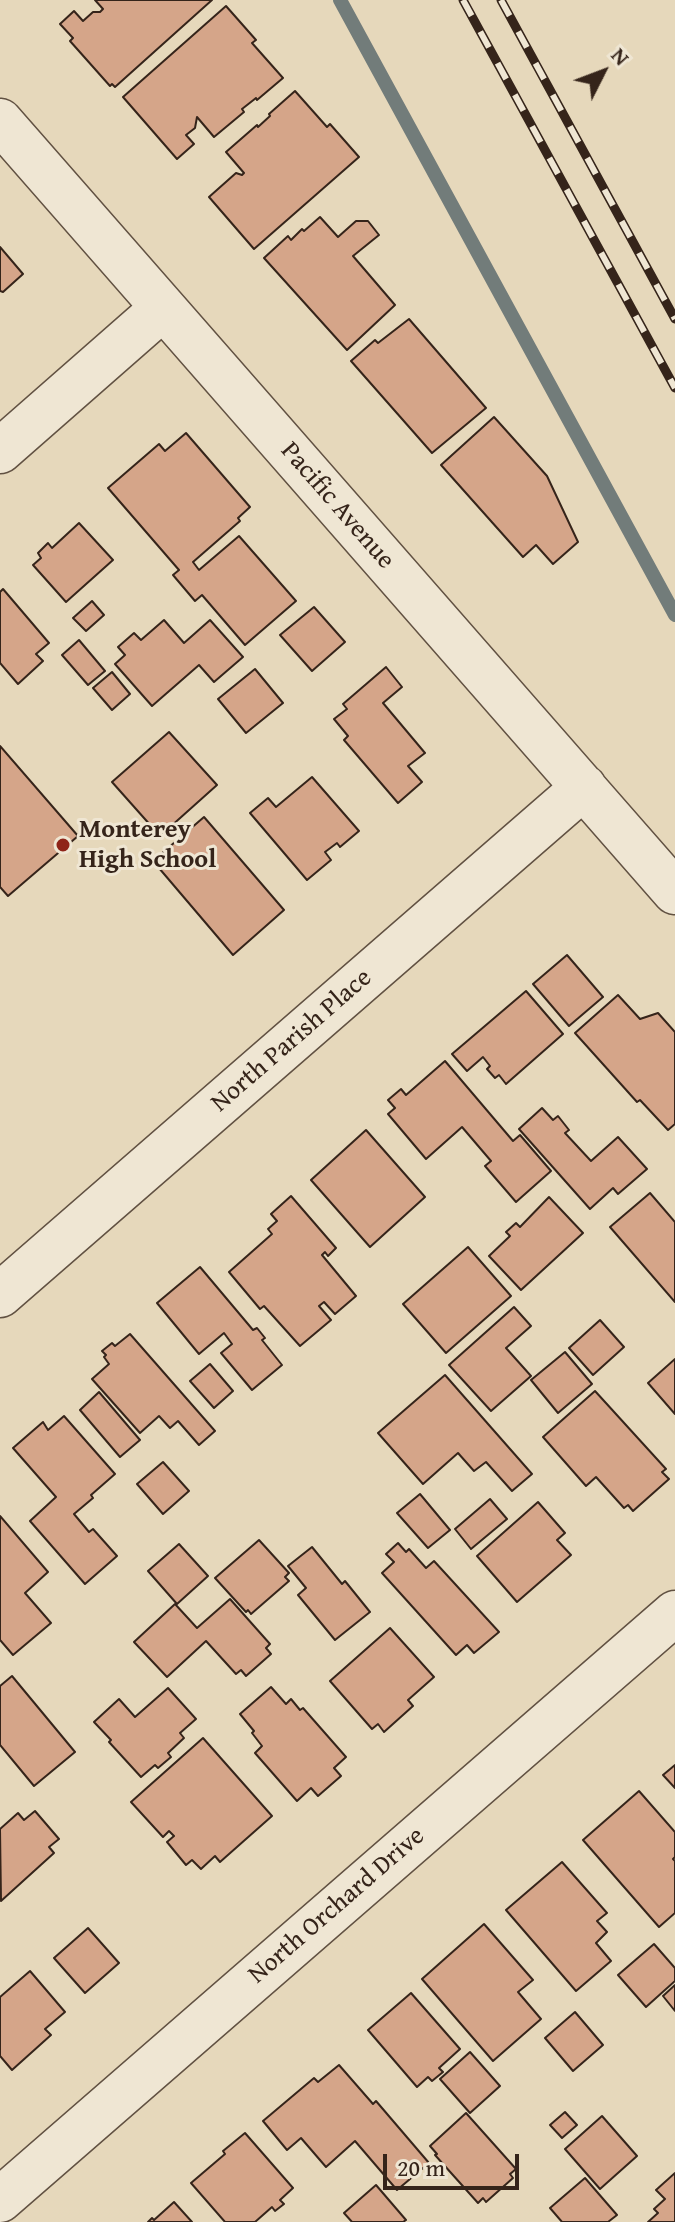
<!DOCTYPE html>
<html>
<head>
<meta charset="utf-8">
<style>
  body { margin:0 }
  #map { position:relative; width:675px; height:2222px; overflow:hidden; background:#e6d8bb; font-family:"Gentium Book Plus",serif }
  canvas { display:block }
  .north { position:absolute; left:563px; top:32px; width:80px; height:80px; -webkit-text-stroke:6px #efe6d3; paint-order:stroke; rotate:48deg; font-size:22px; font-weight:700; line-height:32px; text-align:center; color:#35241a }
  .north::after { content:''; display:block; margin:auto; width:28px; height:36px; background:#35241a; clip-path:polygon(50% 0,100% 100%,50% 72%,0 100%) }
  .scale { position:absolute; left:383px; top:2154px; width:136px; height:36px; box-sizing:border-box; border:4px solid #35241a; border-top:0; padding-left:10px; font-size:24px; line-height:28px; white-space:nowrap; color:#35241a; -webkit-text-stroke:6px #efe6d3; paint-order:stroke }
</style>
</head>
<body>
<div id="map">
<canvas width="675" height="2222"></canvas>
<div class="north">N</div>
<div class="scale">20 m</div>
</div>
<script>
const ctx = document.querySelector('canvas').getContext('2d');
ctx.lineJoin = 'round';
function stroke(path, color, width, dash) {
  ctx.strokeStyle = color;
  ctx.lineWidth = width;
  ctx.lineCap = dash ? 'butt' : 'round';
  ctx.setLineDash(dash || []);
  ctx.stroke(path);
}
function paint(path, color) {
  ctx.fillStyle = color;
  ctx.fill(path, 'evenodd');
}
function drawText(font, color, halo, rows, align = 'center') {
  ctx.font = font + ' "Gentium Book Plus",serif';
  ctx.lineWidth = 6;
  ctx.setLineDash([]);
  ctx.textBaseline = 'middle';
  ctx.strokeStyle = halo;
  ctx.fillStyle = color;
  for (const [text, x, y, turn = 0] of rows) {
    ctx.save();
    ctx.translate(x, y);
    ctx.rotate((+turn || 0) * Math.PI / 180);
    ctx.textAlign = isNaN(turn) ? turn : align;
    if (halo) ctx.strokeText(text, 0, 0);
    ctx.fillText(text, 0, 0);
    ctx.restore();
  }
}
stroke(new Path2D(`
  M340 0 675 615`), '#727c7a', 14);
const building = new Path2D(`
  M95 0H212L115 87 112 84 110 86 70 41 73 38 60 24 74 11 83 21 93 12H100L103 9Z
  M226 6 256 40 252 43 283 78 257 100 256 98 242 109 244 112 214 137 197 117 195 128 186 135 194 144 177 159 123 97Z
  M295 91 327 127 330 124 359 157 254 249 209 197 236 173 242 175 244 173 226 152 257 125 258 127 270 116 269 114Z
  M320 217 338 237 356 221H368L379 235 353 256 395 305 347 350 264 258 288 236 291 240 302 229 304 231Z
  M0 247 23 274 3 292 0 291Z
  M409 319 486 408 432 453 351 361 375 340 378 343Z
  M494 417 547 476 578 542 553 564 536 545 523 557 441 465Z
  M186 433 250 507 238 518 240 521 193 562 199 570 239 536 296 601 245 645 202 595 195 601 173 575 179 570 108 488 159 444 165 451Z
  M79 523 113 560 66 602 33 565 41 558 38 553 48 543 52 548Z
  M3 589 49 643 36 654 43 661 18 684 0 663V592Z
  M92 601 104 615 86 631 73 618Z
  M314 607 345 642 312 671 280 635Z
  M164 620 184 643 210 620 243 657 214 682 199 665 152 706 115 664 125 655 118 647 134 633 141 640Z
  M79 640 105 671 88 685 62 655Z
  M386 667 402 687 383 703 425 753 408 766 422 782 398 803 344 740 348 736 334 719 347 709 343 704Z
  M255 669 283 703 246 733 218 699Z
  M112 672 130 694 112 710 93 688Z
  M169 732 217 785 160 836 112 782Z
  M0 746 78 836 8 896 0 887Z
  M312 777 359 831 340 847 337 843 325 852 331 860 307 880 250 813 268 798 276 807Z
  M204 817 284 910 233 955 153 861Z
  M567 955 603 997 569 1026 533 984Z
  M526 991 563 1034 506 1084 499 1075 495 1078 487 1069 490 1066 483 1057 467 1071 452 1054Z
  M618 995 640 1019 658 1013 675 1032V1124L668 1130 640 1100 637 1102 575 1033Z
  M445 1061 513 1141 520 1135 551 1171 516 1202 485 1166 491 1161 462 1127 426 1159 388 1114 395 1108 388 1100 401 1089 406 1095Z
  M542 1108 553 1120 558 1116 569 1130 565 1133 591 1161 618 1137 647 1169 618 1194 613 1188 590 1209 519 1129Z
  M366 1130 425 1197 370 1247 311 1180Z
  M650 1193 675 1222V1302L610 1227Z
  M291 1196 336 1248 328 1256 325 1252 322 1255 356 1296 335 1314 324 1302 319 1306 331 1320 300 1346 264 1306 260 1309 229 1272 272 1234 268 1229 277 1221 271 1214Z
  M549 1197 583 1233 521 1290 489 1256 510 1236 506 1232 516 1223 520 1227Z
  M468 1247 511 1296 446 1353 403 1304Z
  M200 1267 253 1330 257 1328 265 1338 262 1340 282 1365 252 1390 221 1353 232 1344 224 1333 199 1354 157 1303Z
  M514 1307 531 1326 506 1348 531 1376 491 1411 449 1365Z
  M600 1320 624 1347 593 1375 569 1348Z
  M130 1334 215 1431 199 1445 178 1421 170 1428 159 1416 140 1433 92 1379 109 1364 104 1357 106 1355 102 1351 112 1343 115 1346Z
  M565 1352 592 1384 558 1413 531 1380Z
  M675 1359V1414L648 1383Z
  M210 1364 233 1391 214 1408 190 1381Z
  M445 1375 532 1474 512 1491 486 1462 474 1471 458 1453 423 1484 378 1433Z
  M595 1391 666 1469 662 1472 669 1479 633 1511 628 1505 624 1508 596 1477 586 1486 543 1437Z
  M99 1392 140 1440 120 1457 80 1410Z
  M64 1416 115 1474 91 1495 93 1498 74 1514 89 1532 93 1529 117 1556 85 1584 30 1521 56 1497 13 1448 43 1422 48 1430Z
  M163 1462 189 1491 163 1514 137 1484Z
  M420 1494 450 1530 428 1548 397 1513Z
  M490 1499 507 1519 471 1549 455 1529Z
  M538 1502 565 1533 557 1540 571 1555 517 1602 477 1556Z
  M0 1516 48 1572 25 1593 51 1623 13 1655 0 1640Z
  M259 1540 289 1573 285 1577 289 1581 251 1614 248 1610 246 1612 215 1578Z
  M398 1543 406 1552 409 1549 426 1568 434 1561 499 1632 474 1653 467 1645 456 1655 382 1573 394 1562 386 1554Z
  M179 1544 208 1576 177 1604 148 1571Z
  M312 1547 342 1584 345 1581 370 1612 335 1640 298 1595 306 1588 288 1566Z
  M230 1599 270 1644 266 1648 271 1654 246 1676 241 1670 236 1674 206 1641 167 1677 134 1642 175 1604 197 1628Z
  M390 1628 434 1677 408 1700 413 1706 384 1732 378 1724 372 1729 330 1681Z
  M12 1676 75 1752 34 1786 0 1745V1686Z
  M271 1687 286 1704 291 1699 300 1710 303 1708 346 1757 334 1768 341 1776 318 1796 311 1788 297 1801 255 1753 262 1746 252 1733 254 1731 240 1714Z
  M168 1688 196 1719 180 1733 184 1738 168 1753 171 1757 158 1768 155 1765 141 1777 109 1742 111 1740 94 1722 119 1699 135 1717Z
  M203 1738 272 1816 220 1862 215 1856 201 1869 192 1860 186 1865 167 1842 174 1836 169 1831 163 1837 131 1802Z
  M675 1765V1788L663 1775Z
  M639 1791 675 1832V1857L673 1859 675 1861V1913L659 1927 583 1840Z
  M35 1811 59 1839 49 1847 54 1853 1 1901 0 1829 18 1813 24 1820Z
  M562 1862 607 1913 597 1921 607 1932 596 1943 611 1961 576 1991 506 1910Z
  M484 1924 533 1980 518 1992 541 2019 493 2061 422 1979Z
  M88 1928 119 1963 85 1993 54 1958Z
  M654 1944 675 1968V1981L646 2007 618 1975Z
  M30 1971 65 2012 45 2029 51 2035 12 2070 0 2056V1997Z
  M675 1985V2011L663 1996Z
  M411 1993 460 2049 439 2068 443 2072 432 2081 428 2077 417 2087 368 2030Z
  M575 2012 603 2045 573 2071 545 2038Z
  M470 2052 500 2086 470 2113 440 2079Z
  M339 2065 373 2104 376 2101 429 2163 397 2190 355 2141 326 2167 301 2138 287 2150 263 2121 314 2078 318 2082Z
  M565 2112 577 2125 562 2138 550 2125Z
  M466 2113 516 2169 510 2174 513 2178 486 2202 483 2198 478 2203 435 2155 437 2154 430 2146Z
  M602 2116 637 2156 600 2189 565 2149Z
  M245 2133 293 2188 280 2200 284 2204 275 2211 272 2207 255 2222H225L191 2183 225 2154 223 2151Z
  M675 2173V2222H648L658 2213 654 2209 665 2199 656 2190Z
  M585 2178 617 2215 608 2222H562L550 2208Z
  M376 2185 406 2220 403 2222H352L344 2213Z
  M174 2202 192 2222H148L152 2218 154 2220Z`);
paint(building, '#d5a589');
stroke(building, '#35241a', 2);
const street = new Path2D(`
  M0 121 675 892
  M0 451 163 308
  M0 1295 584 787
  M0 2200 675 1613`);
stroke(street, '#615142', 47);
stroke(street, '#efe6d3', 44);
const rail = new Path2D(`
  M463 0 675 388
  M501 0 675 319`);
stroke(rail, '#35241a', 9);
stroke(rail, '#efe6d3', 6, [18]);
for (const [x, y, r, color] of [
  [63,845,8,"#8f2418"]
]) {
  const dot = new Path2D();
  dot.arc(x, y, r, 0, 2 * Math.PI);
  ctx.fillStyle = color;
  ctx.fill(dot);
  stroke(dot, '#efe6d3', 3);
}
drawText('26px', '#35241a', '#efe6d3', [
  ["Pacific Avenue",337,506,49],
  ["North Parish Place",292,1041,-41],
  ["North Orchard Drive",337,1906,-41]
]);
drawText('bold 26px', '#35241a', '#efe6d3', [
  ["Monterey",79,830],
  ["High School",79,860]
], 'left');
</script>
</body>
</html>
